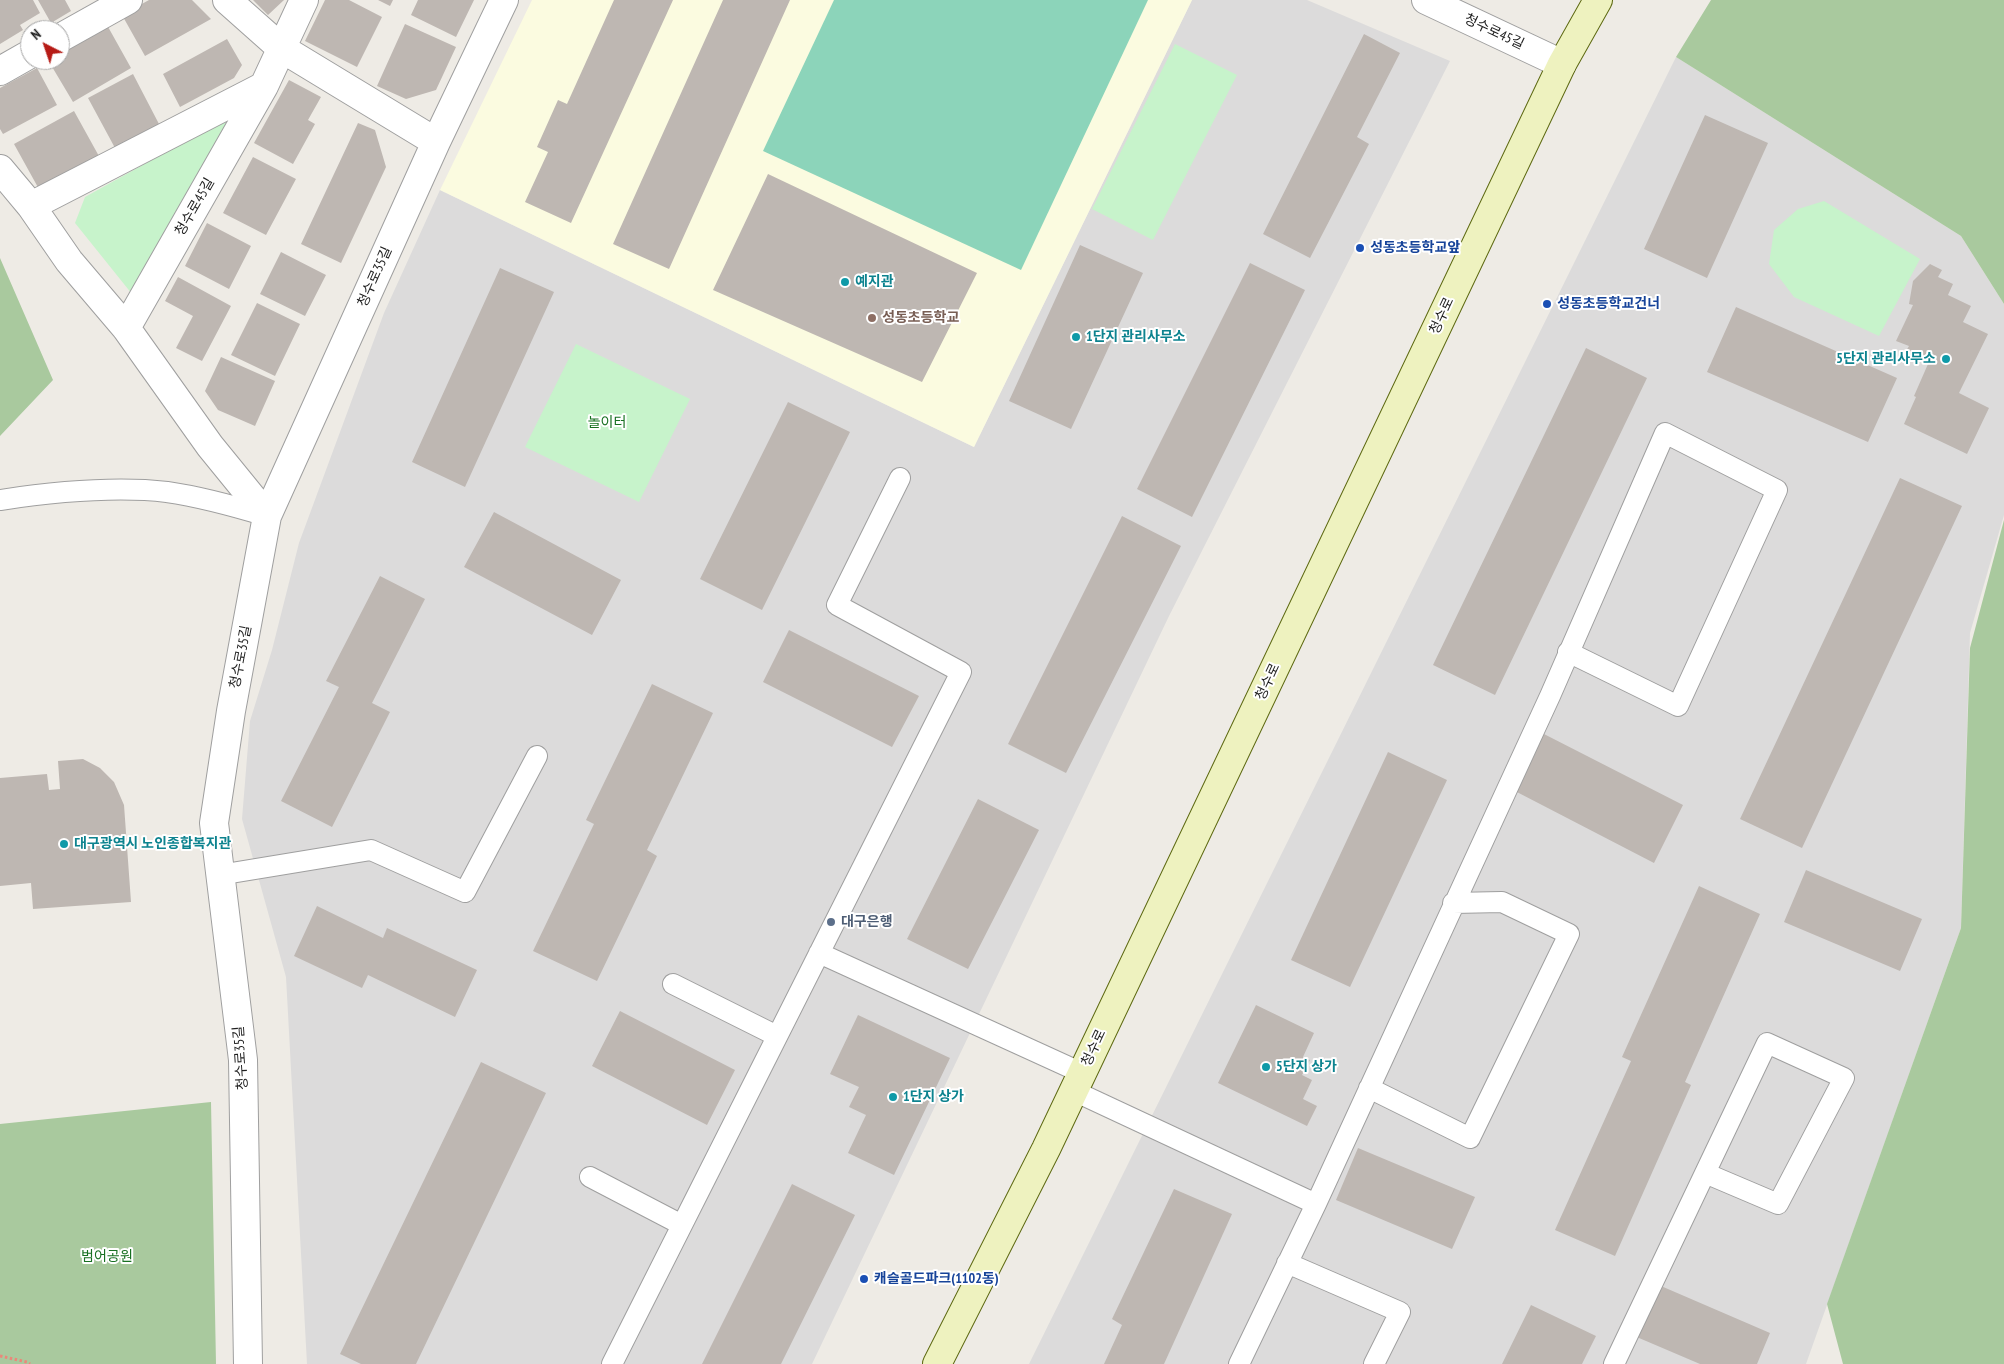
<!DOCTYPE html>
<html>
<head>
<meta charset="utf-8">
<style>
  body { margin:0 }
  #map { position:relative; width:2004px; height:1364px; overflow:hidden; background:#eeebe5; font-family:"PT Sans Narrow",sans-serif }
  canvas { display:block }
  .north { position:absolute; left:20px; top:20px; width:50px; height:50px; box-sizing:border-box; background:#fff; border:1px solid #a5a5a5; border-radius:50%; rotate:319deg; font-size:14px; font-weight:700; line-height:20px; text-align:center; color:#1e1e1e }
  .north::after { content:''; display:block; margin:auto; width:18px; height:22px; background:#b61b16; clip-path:polygon(50% 0,100% 100%,50% 72%,0 100%) }
</style>
</head>
<body>
<div id="map">
<canvas width="2004" height="1364"></canvas>
<div class="north">N</div>
</div>
<script>
const ctx = document.querySelector('canvas').getContext('2d');
ctx.lineJoin = 'round';
function paint(path, color) {
  ctx.fillStyle = color;
  ctx.fill(path, 'evenodd');
}
function stroke(path, color, width, dash) {
  ctx.strokeStyle = color;
  ctx.lineWidth = width;
  ctx.lineCap = dash ? 'butt' : 'round';
  ctx.setLineDash(dash || []);
  ctx.stroke(path);
}
function drawText(font, color, halo, rows, align = 'center') {
  ctx.font = font + ' "PT Sans Narrow","Noto Sans KR",sans-serif';
  ctx.lineWidth = 4;
  ctx.setLineDash([]);
  ctx.textBaseline = 'middle';
  ctx.strokeStyle = halo;
  ctx.fillStyle = color;
  for (const [text, x, y, turn = 0] of rows) {
    ctx.save();
    ctx.translate(x, y);
    ctx.rotate((+turn || 0) * Math.PI / 180);
    ctx.textAlign = isNaN(turn) ? turn : align;
    if (halo) ctx.strokeText(text, 0, 0);
    ctx.fillText(text, 0, 0);
    ctx.restore();
  }
}
paint(new Path2D(`
  M1192 0H1307L1450 61 1169 616 812 1364H307L286 977 242 819 250 721 272 650 299 543 384 313 440 190 974 447Z
  M1676 57 1961 236 2004 304V515L1970 633 1961 928 1806 1364H1029Z`), '#dcdbdb');
paint(new Path2D(`
  M532 0H1192L974 447 440 190Z`), '#fbfbe0');
paint(new Path2D(`
  M1711 0H2004V304L1961 236 1676 57Z
  M0 258 53 380 0 436Z
  M2004 520V1364H1843L1827 1304 1961 928 1970 648Z
  M211 1102 216 1364H0V1124Z`), '#a9c99e');
paint(new Path2D(`
  M1175 44 1237 75 1153 240 1092 209Z
  M242 110 132 294 75 223 85 197Z
  M1824 201 1920 259 1879 336 1794 297 1769 264 1774 230 1798 209Z
  M576 344 690 399 639 502 525 447Z`), '#c7f3cb');
paint(new Path2D(`
  M834 0H1148L1021 270 763 151Z`), '#8cd4ba');
paint(new Path2D(`
  M0 0H33L40 13 20 25 23 30 0 44Z
  M38 0H65L71 11 51 23Z
  M149 0H192L211 19 145 56 122 15Z
  M253 0H284L268 15Z
  M325 0H349L382 17 357 67 305 41Z
  M378 0H393L390 6Z
  M418 0H474L456 37 411 15Z
  M614 0H673L571 223 525 202 548 152 537 147 558 100 567 104Z
  M723 0H790L669 269 613 244Z
  M405 24 456 47 436 90 406 99 377 86Z
  M107 25 131 68 73 102 48 60H60V52Z
  M1364 34 1400 53 1357 137 1369 144 1310 258 1263 234Z
  M227 39 242 65 234 78 180 107 163 74Z
  M37 68 57 105 3 134 0 129V88Z
  M133 74 159 124 115 148 88 98Z
  M289 80 321 97 308 120 315 124 293 164 254 143Z
  M74 111 100 158 40 191 14 144Z
  M1705 115 1768 143 1707 278 1644 249Z
  M358 123 375 130 386 167 341 263 301 244Z
  M253 157 296 179 266 235 223 213Z
  M768 174 977 273 922 382 713 290Z
  M207 223 251 246 229 289 185 266Z
  M1080 245 1143 273 1071 429 1009 401Z
  M281 252 326 275 305 316 260 294Z
  M1250 263 1305 290 1192 517 1137 489Z
  M1930 264 1942 270 1938 277 1953 284 1948 295 1971 306 1963 322 1988 334 1959 393 1989 408 1967 454 1904 424 1916 397 1914 396 1928 364 1905 353 1909 346 1896 341 1913 305 1909 304 1913 281Z
  M500 268 554 292 465 487 412 462Z
  M178 277 231 306 202 361 176 348 193 316 165 301Z
  M257 303 300 324 275 376 231 355Z
  M1736 307 1897 378 1868 442 1707 372Z
  M1586 348 1647 378 1495 695 1433 665Z
  M221 357 275 381 255 426 218 410 205 391Z
  M788 402 850 432 762 610 700 579Z
  M1900 478 1962 506 1802 848 1740 819Z
  M494 512 621 580 592 635 464 567Z
  M1122 516 1181 546 1066 773 1008 744Z
  M380 576 425 599 372 703 390 712 332 827 281 801 339 687 326 681Z
  M789 630 919 696 892 747 763 682Z
  M652 684 713 713 647 850 657 856 597 981 533 951 594 824 586 820Z
  M1542 733 1683 805 1654 863 1513 790Z
  M1388 752 1447 780 1350 987 1291 960Z
  M83 759 100 768 114 782 124 805 131 902 33 909 31 883 0 886V778L47 774 49 790 60 789 58 761Z
  M978 799 1039 830 968 969 907 939Z
  M1806 870 1922 919 1900 971 1784 922Z
  M1699 886 1760 914 1685 1082 1691 1085 1615 1256 1555 1230 1631 1061 1622 1057Z
  M317 906 383 938 387 928 477 970 455 1017 368 975 362 988 294 956Z
  M1256 1005 1314 1033 1303 1057 1310 1060 1302 1075 1312 1080 1303 1099 1317 1106 1307 1126 1218 1083Z
  M620 1011 735 1070 707 1125 592 1066Z
  M858 1015 950 1058 894 1175 848 1153 866 1115 849 1107 859 1087 830 1074Z
  M481 1062 546 1093 416 1364H361L340 1354Z
  M1358 1148 1475 1197 1452 1249 1336 1200Z
  M792 1184 855 1215 781 1364H702Z
  M1174 1189 1232 1214 1164 1364H1104L1122 1325 1112 1319Z
  M1654 1283 1770 1333 1757 1364H1700L1632 1335Z
  M1531 1305 1596 1336 1582 1364H1502Z`), '#beb7b2');
const service = new Path2D(`
  M0 500C53 492 114 486 167 492 202 497 234 506 267 516
  M219 875 371 850 465 892 537 756
  M819 953 1082 1073
  M673 984 777 1036
  M1369 1088 1470 1138 1569 934 1502 902 1453 903
  M1074 1091 1316 1204
  M590 1177 682 1225
  M1287 1263 1400 1312 1374 1364
  M612 1364 961 672 837 605 900 478
  M1239 1364 1316 1204 1550 696 1665 433 1777 490 1678 706 1568 652
  M1614 1364 1767 1043 1844 1078 1778 1204 1705 1173`);
const minor = new Path2D(`
  M227 0 281 48 436 142
  M1426 0 1562 64
  M60 38 128 0
  M0 71 30 54
  M0 169 31 206 69 261 126 328 210 446 267 516
  M31 206 264 86
  M126 328 264 86 304 0
  M248 1364 243 1060 214 823 231 711 267 516 436 142 504 0`);
const secondary = new Path2D(`
  M937 1364 1046 1149 1562 64 1598 0`);
stroke(service, '#9f9f9f', 22);
stroke(minor, '#9f9f9f', 30);
stroke(secondary, '#5d6911', 30);
stroke(new Path2D(`
  M0 1356 27 1362 30 1364`), '#ea887a', 3, [2.5, 2.5]);
stroke(service, '#fff', 20);
stroke(minor, '#fff', 28);
stroke(secondary, '#eef2bf', 28);
for (const [x, y, r, color] of [
  [1360,248,5,"#1a4fb4"],
  [845,282,5,"#0f9aa8"],
  [1547,304,5,"#1a4fb4"],
  [872,318,5,"#8d6e63"],
  [1076,337,5,"#0f9aa8"],
  [1946,359,5,"#0f9aa8"],
  [64,844,5,"#0f9aa8"],
  [831,922,5,"#5c6f8a"],
  [1266,1067,5,"#0f9aa8"],
  [893,1097,5,"#0f9aa8"],
  [864,1279,5,"#1a4fb4"]
]) {
  const dot = new Path2D();
  dot.arc(x, y, r, 0, 2 * Math.PI);
  ctx.fillStyle = color;
  ctx.fill(dot);
  stroke(dot, '#fff', 2);
}
drawText('14px', '#1e1e1e', '#fff', [
  ["청수로45길",1494,32,25],
  ["청수로45길",195,207,-60],
  ["청수로35길",375,277,-66],
  ["청수로",1442,316,-65],
  ["청수로35길",241,657,-79],
  ["청수로",1268,682,-65],
  ["청수로",1094,1048,-65],
  ["청수로35길",241,1058,-94]
]);
drawText('bold 14px', '#164399', '#fff', [
  ["성동초등학교앞",1370,248],
  ["성동초등학교건너",1557,304],
  ["캐슬골드파크(1102동)",874,1279]
], 'left');
drawText('bold 14px', '#0d838f', '#fff', [
  ["예지관",855,282],
  ["1단지 관리사무소",1086,337],
  ["5단지 관리사무소",1936,359,"right"],
  ["대구광역시 노인종합복지관",74,844],
  ["5단지 상가",1276,1067],
  ["1단지 상가",903,1097]
], 'left');
drawText('bold 14px', '#785e54', '#fff', [
  ["성동초등학교",882,318]
], 'left');
drawText('14px', '#187022', '#fff', [
  ["놀이터",607,423],
  ["범어공원",107,1257]
]);
drawText('bold 14px', '#4e5e75', '#fff', [
  ["대구은행",841,922]
], 'left');
</script>
</body>
</html>
